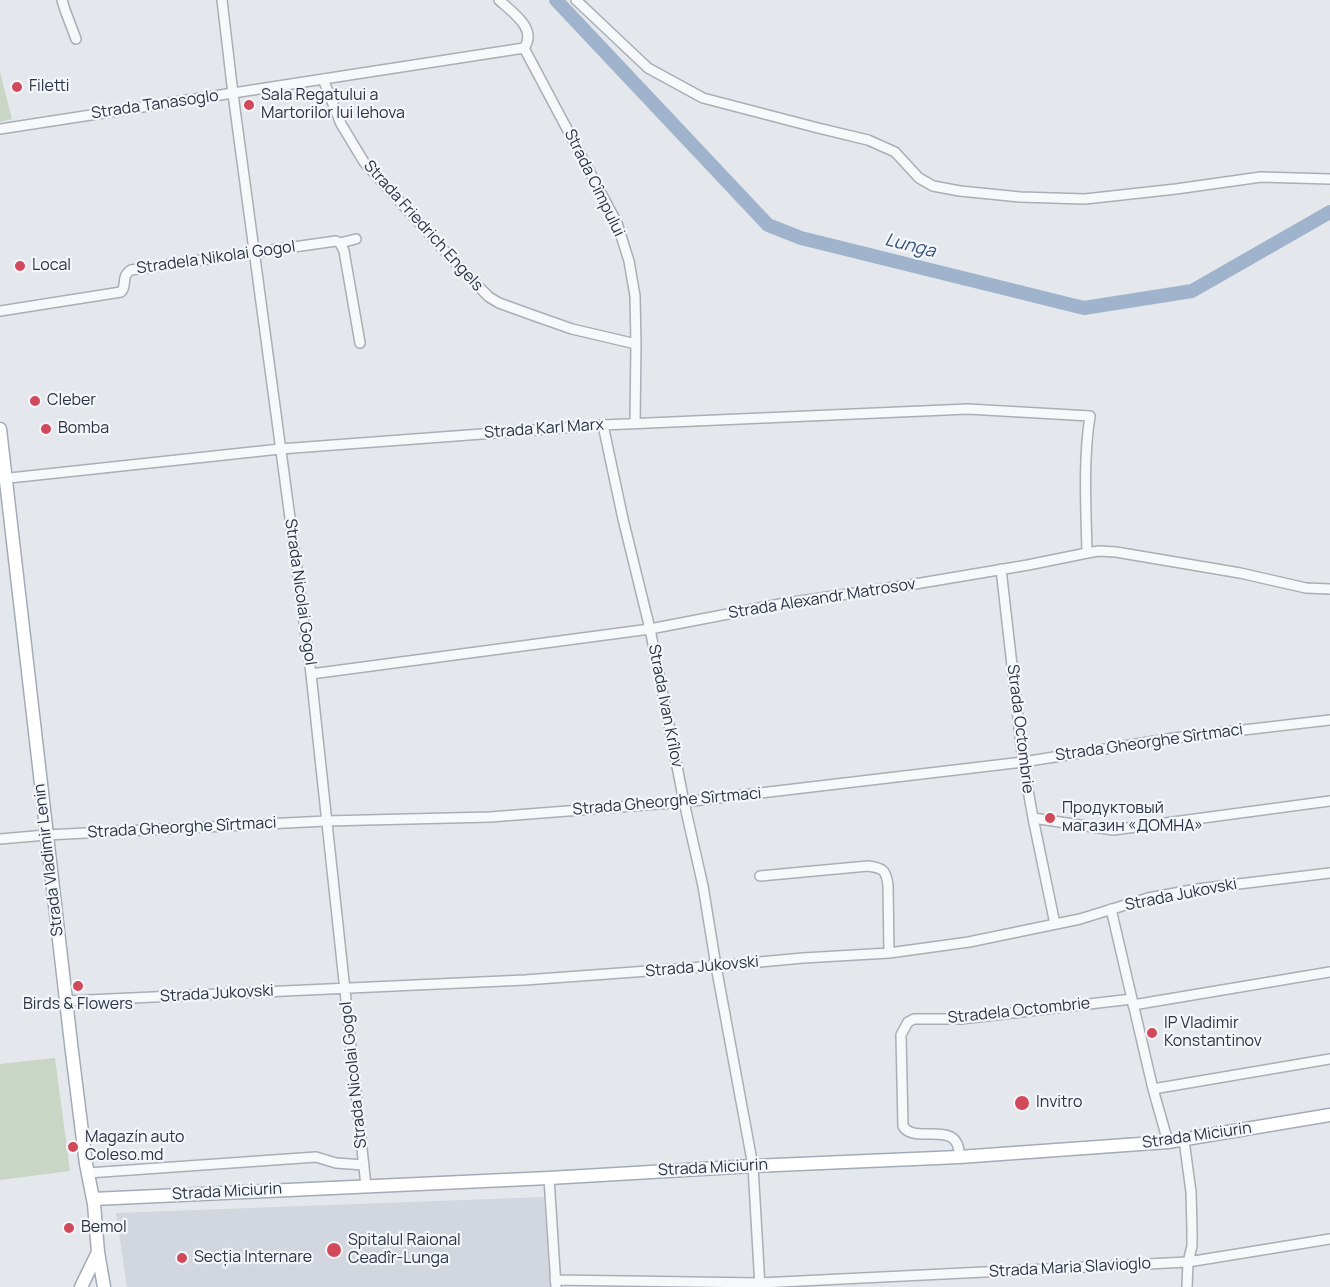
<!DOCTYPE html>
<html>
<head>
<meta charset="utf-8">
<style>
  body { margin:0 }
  canvas { display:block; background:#e4e7ec }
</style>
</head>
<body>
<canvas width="1330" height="1287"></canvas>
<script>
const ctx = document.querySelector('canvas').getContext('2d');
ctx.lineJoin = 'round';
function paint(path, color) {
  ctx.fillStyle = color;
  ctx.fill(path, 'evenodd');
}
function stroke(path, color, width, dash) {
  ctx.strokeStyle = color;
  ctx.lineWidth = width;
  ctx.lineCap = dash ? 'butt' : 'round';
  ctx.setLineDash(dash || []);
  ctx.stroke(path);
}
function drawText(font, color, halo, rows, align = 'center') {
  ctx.font = font + ' Manrope,sans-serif';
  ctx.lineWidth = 4.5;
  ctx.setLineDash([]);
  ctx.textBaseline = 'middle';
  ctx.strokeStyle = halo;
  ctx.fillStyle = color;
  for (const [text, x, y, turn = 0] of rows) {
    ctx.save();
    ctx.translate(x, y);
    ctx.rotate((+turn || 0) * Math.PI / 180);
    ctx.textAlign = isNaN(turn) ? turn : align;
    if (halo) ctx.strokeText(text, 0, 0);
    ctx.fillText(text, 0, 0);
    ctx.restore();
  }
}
paint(new Path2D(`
  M544 1197 550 1287H127L116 1213Z`), '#d2d6de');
paint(new Path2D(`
  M0 72 12 119 0 122Z
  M55 1058 70 1171 0 1180V1064Z`), '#c9d6c5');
stroke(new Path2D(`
  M556 0 768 225 801 238 1084 308 1192 291 1330 212`), '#9fb4cc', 14);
const minor = new Path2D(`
  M62 0 65 10 76 39
  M222 0 233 94 311 674 366 1186
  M499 0C512 12 538 29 524 48L617 223 629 261 635 296 636 344 635 423
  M576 0 648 68 703 98 818 128 868 140 895 152 919 178 933 186 960 191 1020 197 1085 199 1176 189 1261 177 1330 179
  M323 79 341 124 364 162 461 269 489 297 499 303 535 316 572 329 636 344
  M0 129 524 48
  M340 243 344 251 360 343
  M0 311 121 292C128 284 120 277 131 270L336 241 340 243 356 239
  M603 425 623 519 650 629 684 802 703 886 716 966 753 1166 760 1287
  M0 479 280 449 603 425 968 409 1090 416C1083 461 1086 507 1087 553
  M1001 569 1023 762 1033 818 1055 924
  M311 674 650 629 780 604 909 585 1028 565 1087 553 1099 551 1116 552 1240 573 1306 588 1330 589
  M1033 818 1113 830 1330 801
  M0 839 46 835 326 821 490 817 684 802 1023 762 1174 738 1330 720
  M760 876 868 866C883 868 886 870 888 885L889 953
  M1111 909 1153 1089 1168 1142
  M66 1001 525 980 716 966 803 958 889 953 969 942 1080 919 1148 898 1197 889 1330 873
  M1133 1005 1330 972
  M1153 1089 1330 1059
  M1184 1140 1191 1192 1192 1230V1246L1188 1262 1187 1287
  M959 1157C961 1117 914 1146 903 1126L901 1035 908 1022 914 1019H961L1132 999
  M88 1173 316 1157 336 1163 364 1165
  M549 1178 556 1287
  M555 1280 760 1283 1188 1262 1330 1239`);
const major = new Path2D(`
  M0 429 72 1052 86 1164 94 1204 98 1252 104 1287
  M93 1199 549 1178 753 1166 959 1157 1168 1142 1330 1115
  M81 1287 98 1252`);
stroke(minor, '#a9aeb7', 12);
stroke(major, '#a3abb8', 15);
stroke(minor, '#f7f8fa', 9);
stroke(major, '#fff', 12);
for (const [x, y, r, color] of [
  [17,87,6,"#d1495b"],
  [249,105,6,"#d1495b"],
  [20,266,6,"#d1495b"],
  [35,401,6,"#d1495b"],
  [46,429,6,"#d1495b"],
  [1050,818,6,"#d1495b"],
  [78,986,6,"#d1495b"],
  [1152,1033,6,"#d1495b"],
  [1022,1103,8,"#d1495b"],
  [73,1147,6,"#d1495b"],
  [69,1228,6,"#d1495b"],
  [334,1250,8,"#d1495b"],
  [182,1258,6,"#d1495b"]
]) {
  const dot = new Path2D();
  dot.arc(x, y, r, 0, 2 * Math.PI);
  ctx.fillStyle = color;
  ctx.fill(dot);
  stroke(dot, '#f4f6f9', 2);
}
drawText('16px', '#2b3445', '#f4f6f9', [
  ["Filetti",29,87],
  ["Sala Regatului a",261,96],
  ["Martorilor lui Iehova",261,114],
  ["Local",32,266],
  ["Cleber",47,401],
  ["Bomba",58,429],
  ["Продуктовый",1062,809],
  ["магазин «ДОМНА»",1062,827],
  ["Birds & Flowers",78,1005,"center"],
  ["IP Vladimir",1164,1024],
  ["Konstantinov",1164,1042],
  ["Invitro",1036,1103],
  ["Magazín auto",85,1138],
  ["Coleso.md",85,1156],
  ["Bemol",81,1228],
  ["Spitalul Raional",348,1241],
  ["Ceadîr-Lunga",348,1259],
  ["Secția Internare",194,1258]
], 'left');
drawText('16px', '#2b3445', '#f4f6f9', [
  ["Strada Tanasoglo",155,105,-8],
  ["Strada Cîmpului",594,183,64],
  ["Strada Friedrich Engels",423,226,48],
  ["Stradela Nikolai Gogol",216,258,-8],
  ["Strada Karl Marx",544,429,-4],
  ["Strada Nicolai Gogol",300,592,82],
  ["Strada Alexandr Matrosov",822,599,-9],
  ["Strada Ivan Krîlov",665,706,79],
  ["Strada Octombrie",1020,729,83],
  ["Strada Gheorghe Sîrtmaci",1149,743,-8],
  ["Strada Gheorghe Sîrtmaci",667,802,-5],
  ["Strada Gheorghe Sîrtmaci",182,828,-3],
  ["Strada Vladimir Lenin",49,860,-97],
  ["Strada Jukovski",1181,895,-11],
  ["Strada Jukovski",702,967,-5],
  ["Strada Jukovski",217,994,-3],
  ["Stradela Octombrie",1019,1011,-6],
  ["Strada Nicolai Gogol",354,1075,-96],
  ["Strada Miciurin",1197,1136,-8],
  ["Strada Miciurin",713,1168,-3],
  ["Strada Miciurin",227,1192,-3],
  ["Strada Maria Slavioglo",1070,1268,-3]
]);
drawText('italic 18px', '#34527a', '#f4f6f9', [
  ["Lunga",910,246,14]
]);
</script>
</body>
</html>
